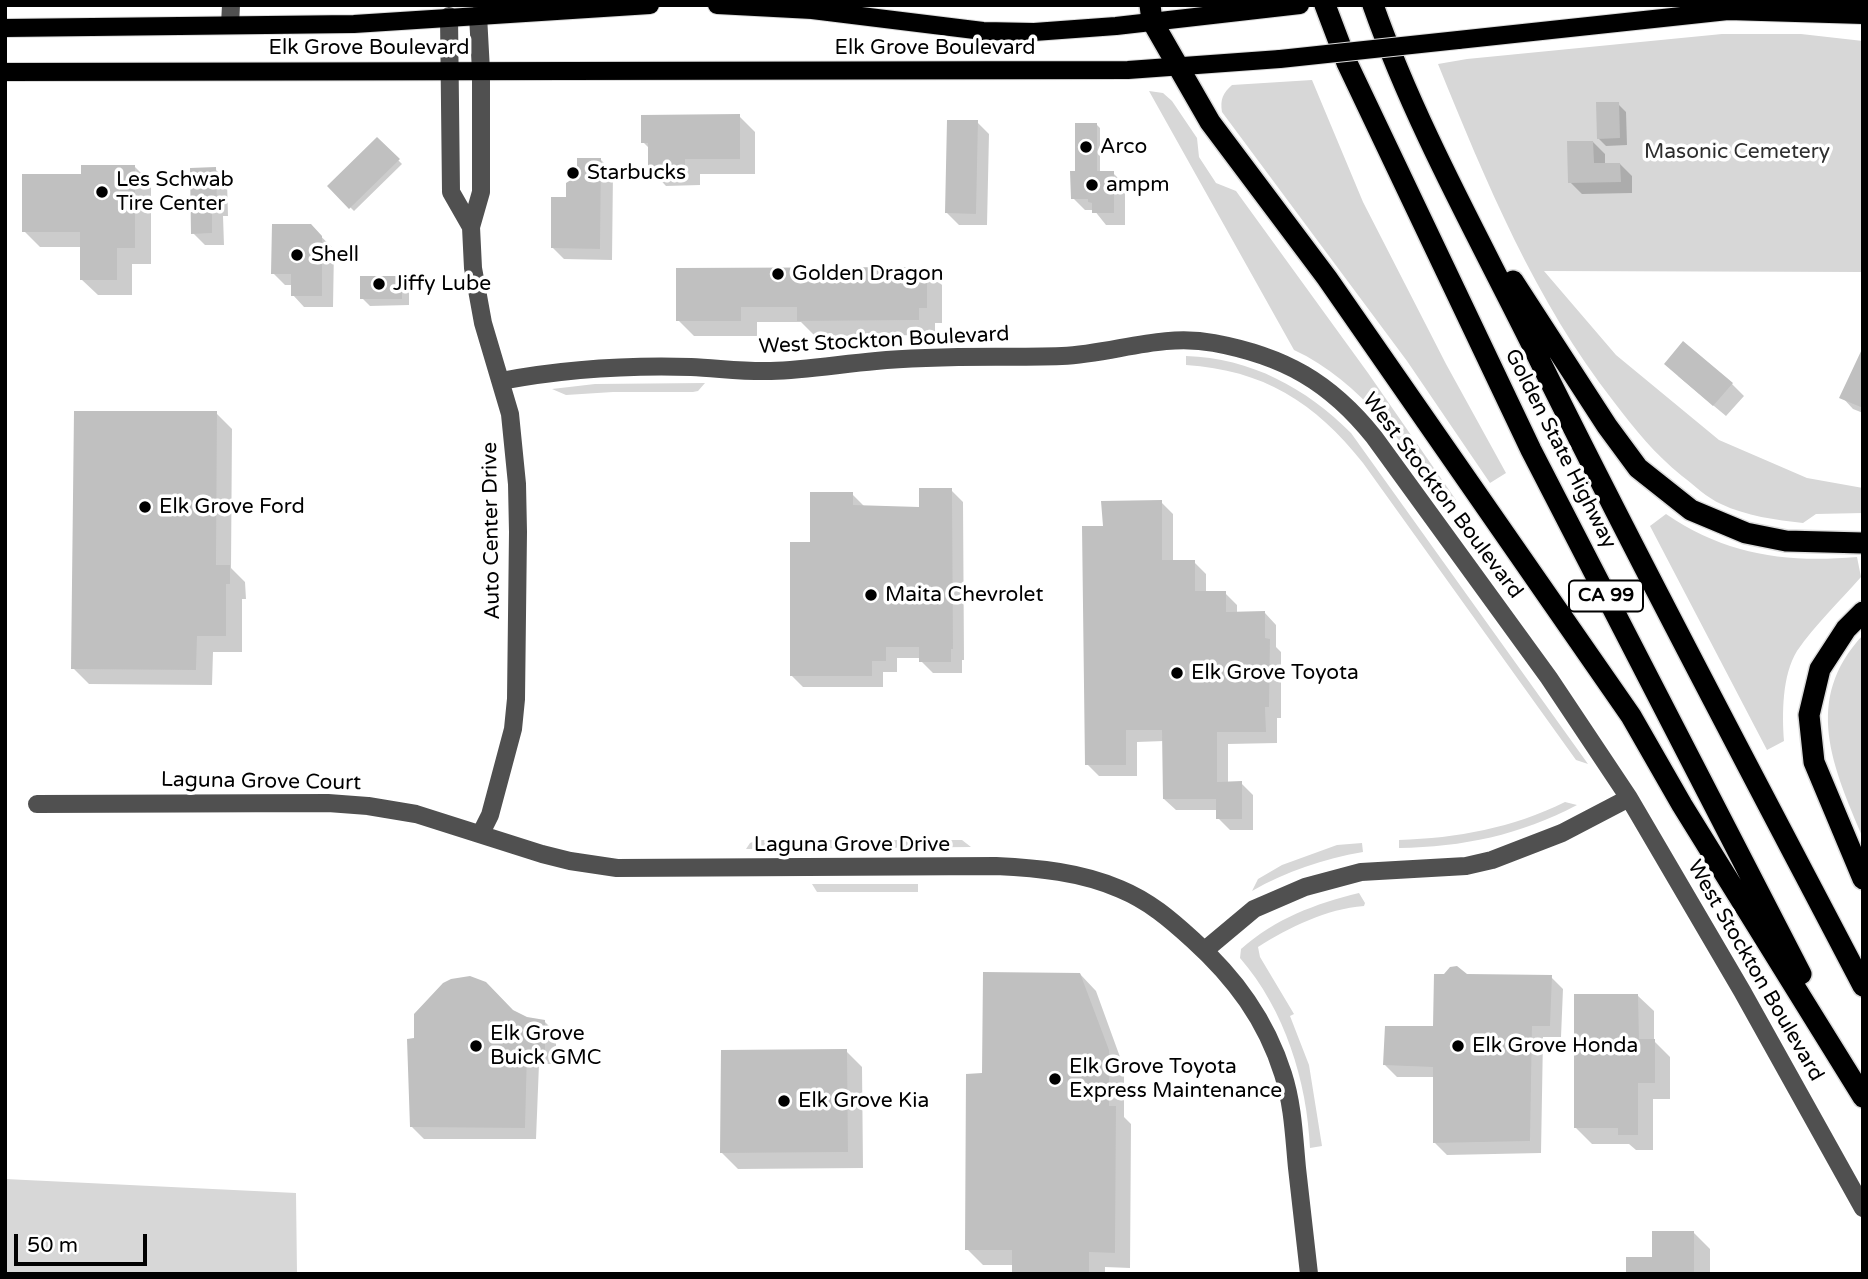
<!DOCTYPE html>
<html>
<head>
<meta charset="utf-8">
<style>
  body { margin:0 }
  #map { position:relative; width:1868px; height:1279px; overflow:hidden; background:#fff; font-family:"Varela Round",sans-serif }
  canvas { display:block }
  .frame { position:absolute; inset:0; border:7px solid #000; pointer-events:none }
  .scale { position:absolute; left:14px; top:1234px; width:133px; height:32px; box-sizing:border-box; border:4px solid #000; border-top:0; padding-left:9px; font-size:21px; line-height:24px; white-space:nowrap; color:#000; -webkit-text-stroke:5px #fff; paint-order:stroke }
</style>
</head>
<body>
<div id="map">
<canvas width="1868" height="1279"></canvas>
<div class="frame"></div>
<div class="scale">50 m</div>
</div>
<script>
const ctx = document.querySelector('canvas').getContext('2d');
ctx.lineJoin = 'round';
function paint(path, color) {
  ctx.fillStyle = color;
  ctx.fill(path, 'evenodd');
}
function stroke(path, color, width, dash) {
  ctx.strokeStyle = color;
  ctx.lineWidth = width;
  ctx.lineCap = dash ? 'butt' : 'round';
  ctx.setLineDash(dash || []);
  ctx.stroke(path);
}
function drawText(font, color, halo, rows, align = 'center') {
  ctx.font = font + ' "Varela Round",sans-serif';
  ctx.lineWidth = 7;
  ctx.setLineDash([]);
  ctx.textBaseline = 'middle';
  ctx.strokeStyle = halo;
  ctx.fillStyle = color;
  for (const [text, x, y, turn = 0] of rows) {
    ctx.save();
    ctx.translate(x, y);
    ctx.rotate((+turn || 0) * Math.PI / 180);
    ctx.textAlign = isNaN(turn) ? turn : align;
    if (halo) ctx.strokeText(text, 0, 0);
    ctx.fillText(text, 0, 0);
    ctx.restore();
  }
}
paint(new Path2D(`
  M1722 34H1801L1863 41V272L1544 271 1616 355 1719 440 1807 478 1863 488V513L1816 514 1803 523C1776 520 1746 516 1721 504 1707 498 1694 485 1682 476 1654 453 1636 431 1614 402 1535 301 1486 182 1438 64L1467 59Z
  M1312 80 1363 202 1446 364 1506 473 1490 483 1407 361 1222 112C1220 99 1223 93 1232 85Z
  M1149 91 1163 93 1172 101 1197 138 1199 157 1216 183 1236 191 1368 373 1456 500 1448 505C1403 446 1363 382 1294 350Z
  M1186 356C1251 358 1306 388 1351 433L1588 764 1576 760 1363 463C1315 402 1263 370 1186 365Z
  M705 383 698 391 693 392H613L566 395 552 389 595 384Z
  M1666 514C1726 555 1785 563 1857 557L1861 577C1840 601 1815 625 1797 651 1782 675 1782 714 1784 741L1767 750 1650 526Z
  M1863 635V838C1833 767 1802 700 1863 635Z
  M1565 802 1577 805C1520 835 1463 847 1399 848V840C1458 838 1512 828 1565 802Z
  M758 840H962L971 847 746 849 750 843Z
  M1362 843 1363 852C1323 859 1287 871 1252 891L1258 879 1282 865 1337 845Z
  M812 884H918V892H817Z
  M1359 893 1365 903 1364 906C1326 909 1290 927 1258 947L1260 957 1294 1014 1290 1016 1309 1065 1322 1146 1310 1148C1307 1081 1285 1010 1240 958L1241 949C1276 918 1315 904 1359 893Z
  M5 1179 296 1193 297 1274H5Z`), '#d7d7d7');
paint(new Path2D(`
  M1618 104 1626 112 1627 145 1606 146 1598 138Z
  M739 116 755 132V174H700V185L666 186 650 169V149L643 142Z
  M977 122 989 134 987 225H959L947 213Z
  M1097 125 1100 128V173H1113L1125 185V225H1106L1094 210H1085L1073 198Z
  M377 139 402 164 354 211 329 186Z
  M1593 142 1605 154V164H1620L1632 176V193L1582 194 1570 182Z
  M601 160 613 172 612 260 564 259 552 247 568 199Z
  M135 167 151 183V264H132V295H98L81 279V247H40L24 231Z
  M215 169 227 181 228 216H223L224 245H205L193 233Z
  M310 226 334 249 333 307H304L293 295V285H285L273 273Z
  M926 269 942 285V323H935V335L815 336 801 322H757V336H694L678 320V270Z
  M401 278 409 285V305L370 306 362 298Z
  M1863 351V413L1853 409 1842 397Z
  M1678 376 1732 384 1744 396 1726 416Z
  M216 413 232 429 231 568 245 582 246 599H242V652H213L212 685 89 684 73 668Z
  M951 490 963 502 964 660H962V673H933L921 661V658H897V672H883V687H803L791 675 812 544 852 494 864 506 920 509Z
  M1161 502 1173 514V562H1194L1206 574V593H1225L1237 605V613H1265L1276 625V647L1281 652V718H1277V743L1228 744V783H1241L1253 795V830H1230L1218 818V810H1176L1164 799V741L1137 742V776H1099L1087 764 1105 528Z
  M1080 974 1096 991 1124 1068V1117L1131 1124 1130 1268 1105 1267V1274H1014V1265H983L967 1249 984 1075Z
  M1466 976 1551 977 1563 989 1561 1037H1543L1541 1153 1447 1155 1435 1143 1434 1077H1397L1385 1065 1434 1028Z
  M1637 995 1654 1011V1041L1670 1057V1099H1653V1150H1636L1629 1144H1592L1576 1128Z
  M514 1012 526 1019 544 1021 556 1033V1064H539L536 1139H424L412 1127 416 1040Z
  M846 1051 862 1067 863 1168 738 1169 722 1153Z
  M1694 1233 1710 1249V1274H1628Z`), '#0003');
paint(new Path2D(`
  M1596 102H1619L1620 138 1597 139Z
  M740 114V159H685V170H648V143H641V115Z
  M947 120H978L976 214 945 213Z
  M1075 123H1097V171H1114V213H1092V203L1088 202V199H1071L1070 171H1075Z
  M377 137 400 159 349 209 327 186Z
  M1567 141H1593L1594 163H1620L1621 182 1568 183Z
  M577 158H601L600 249 551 248V197H566V183L574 178 577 170Z
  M81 165H135V248H117V280H80V232H22V174H81Z
  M216 167 217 205H212V233L191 234 190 168Z
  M272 224H311L322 236V296H291V274H271Z
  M927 267V308H919V320L797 321V307H741V321H676V268Z
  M360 276H402V299H360Z
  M1683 341 1733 383 1713 406 1664 364Z
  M1863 347V408L1839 398Z
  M74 411H217L216 565H230V584H226V636H197L196 670 71 669Z
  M919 488H952L953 649H951V662H919V647H886V661H872V676H790V542H810V492H853V505L919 507Z
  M1162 500V560H1195V591H1226V612L1265 611V638L1270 639 1269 707H1265L1266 732H1217V782L1242 781V819H1216V799H1163L1162 730H1126V765H1085L1082 526H1103L1101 501Z
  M1457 966 1467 974 1552 975 1550 1026H1532L1530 1141 1433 1143V1067L1383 1065 1385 1026H1433L1434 974H1444L1450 967Z
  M983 972 1080 973 1109 1050V1106H1116L1115 1253 1089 1252V1274H1012V1250H965L966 1074 982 1073Z
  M470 976 486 982 513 1010 527 1017 545 1020V1052L527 1053 525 1128 410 1127 407 1039 414 1038V1014L443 983 451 979Z
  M1574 994H1638L1639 1039H1655V1083H1638V1135H1618V1128H1574Z
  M847 1049 848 1152 720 1153 721 1050Z
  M1652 1231H1694V1274H1626V1257H1652Z`), '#c0c0c0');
const major = new Path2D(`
  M717 5 812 10 983 31 1034 32 1116 26 1300 5
  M5 28 354 24 650 5
  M1458 40 1728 11 1863 15
  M5 72 1128 70 1280 59`);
const highway = new Path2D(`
  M1150 5 1152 21 1210 122 1327 278 1631 716 1682 805 1863 1097
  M1325 5 1347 63 1531 450 1801 974
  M1373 5C1415 124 1478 236 1534 349 1640 563 1752 774 1863 986
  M1513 281 1607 426 1638 468 1691 510 1746 533 1786 541 1863 543
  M1863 612 1846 629 1820 669 1809 715 1814 762 1863 879`);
stroke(major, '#dbdbdb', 20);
stroke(highway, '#dbdbdb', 24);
stroke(new Path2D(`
  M478 15 481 71V192L471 227 473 268 483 323 510 414 517 484 518 532 516 699 513 729 490 815 481 833
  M449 16 451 192 471 227
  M230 25 231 5
  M501 381C565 369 626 365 691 367 717 368 744 372 771 371 806 370 841 364 876 361 938 355 1000 358 1062 356 1114 354 1160 333 1214 343 1284 356 1330 382 1374 437L1549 678 1629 798 1742 991 1863 1208
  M37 804 328 803 368 806 416 814 542 854 570 861 617 868 996 866C1038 868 1081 872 1120 889 1149 901 1170 919 1193 940 1235 978 1266 1020 1283 1074 1293 1105 1294 1137 1297 1168 1301 1204 1305 1239 1309 1274
  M1205 950 1254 909 1305 887 1361 872 1466 866 1492 860 1562 833 1629 798`), '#505050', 18);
stroke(major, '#000', 18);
stroke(highway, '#000', 21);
const majorBridge = new Path2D(`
  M1280 59 1458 40`);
stroke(majorBridge, '#dbdbdb', 20, []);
stroke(majorBridge, '#000', 18);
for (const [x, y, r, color] of [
  [1086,147,7,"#000"],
  [573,173,7,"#000"],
  [1092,185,7,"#000"],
  [102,192,7,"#000"],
  [297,255,7,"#000"],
  [778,274,7,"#000"],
  [379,284,7,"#000"],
  [145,507,7,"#000"],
  [871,595,7,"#000"],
  [1177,673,7,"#000"],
  [476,1046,7,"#000"],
  [1458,1046,7,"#000"],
  [1055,1079,7,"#000"],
  [784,1101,7,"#000"]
]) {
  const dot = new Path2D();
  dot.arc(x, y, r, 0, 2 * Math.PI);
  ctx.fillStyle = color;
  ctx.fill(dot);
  stroke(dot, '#fff', 2.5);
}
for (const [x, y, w] of [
  [1606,596,74]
]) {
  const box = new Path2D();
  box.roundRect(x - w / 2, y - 15.5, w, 31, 5);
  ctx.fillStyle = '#fff';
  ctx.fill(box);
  stroke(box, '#000', 2);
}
drawText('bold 19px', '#000', null, [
  ["CA 99",1606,596]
]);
drawText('21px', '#000', '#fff', [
  ["Elk Grove Boulevard",369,48],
  ["Elk Grove Boulevard",935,48],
  ["West Stockton Boulevard",884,341,-3],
  ["Golden State Highway",1560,449,63],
  ["West Stockton Boulevard",1442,496,53],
  ["Auto Center Drive",492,531,-91],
  ["Laguna Grove Court",261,782,1],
  ["Laguna Grove Drive",852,845],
  ["West Stockton Boulevard",1755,971,60]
]);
drawText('21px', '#000', '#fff', [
  ["Arco",1100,147],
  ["Starbucks",587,173],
  ["Les Schwab",116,180],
  ["Tire Center",116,204],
  ["ampm",1106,185],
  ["Shell",311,255],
  ["Golden Dragon",792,274],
  ["Jiffy Lube",393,284],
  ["Elk Grove Ford",159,507],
  ["Maita Chevrolet",885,595],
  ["Elk Grove Toyota",1191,673],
  ["Elk Grove",490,1034],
  ["Buick GMC",490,1058],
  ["Elk Grove Honda",1472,1046],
  ["Elk Grove Toyota",1069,1067],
  ["Express Maintenance",1069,1091],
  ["Elk Grove Kia",798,1101]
], 'left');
drawText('21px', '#2e2e2e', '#fff', [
  ["Masonic Cemetery",1737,152]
]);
</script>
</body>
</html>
